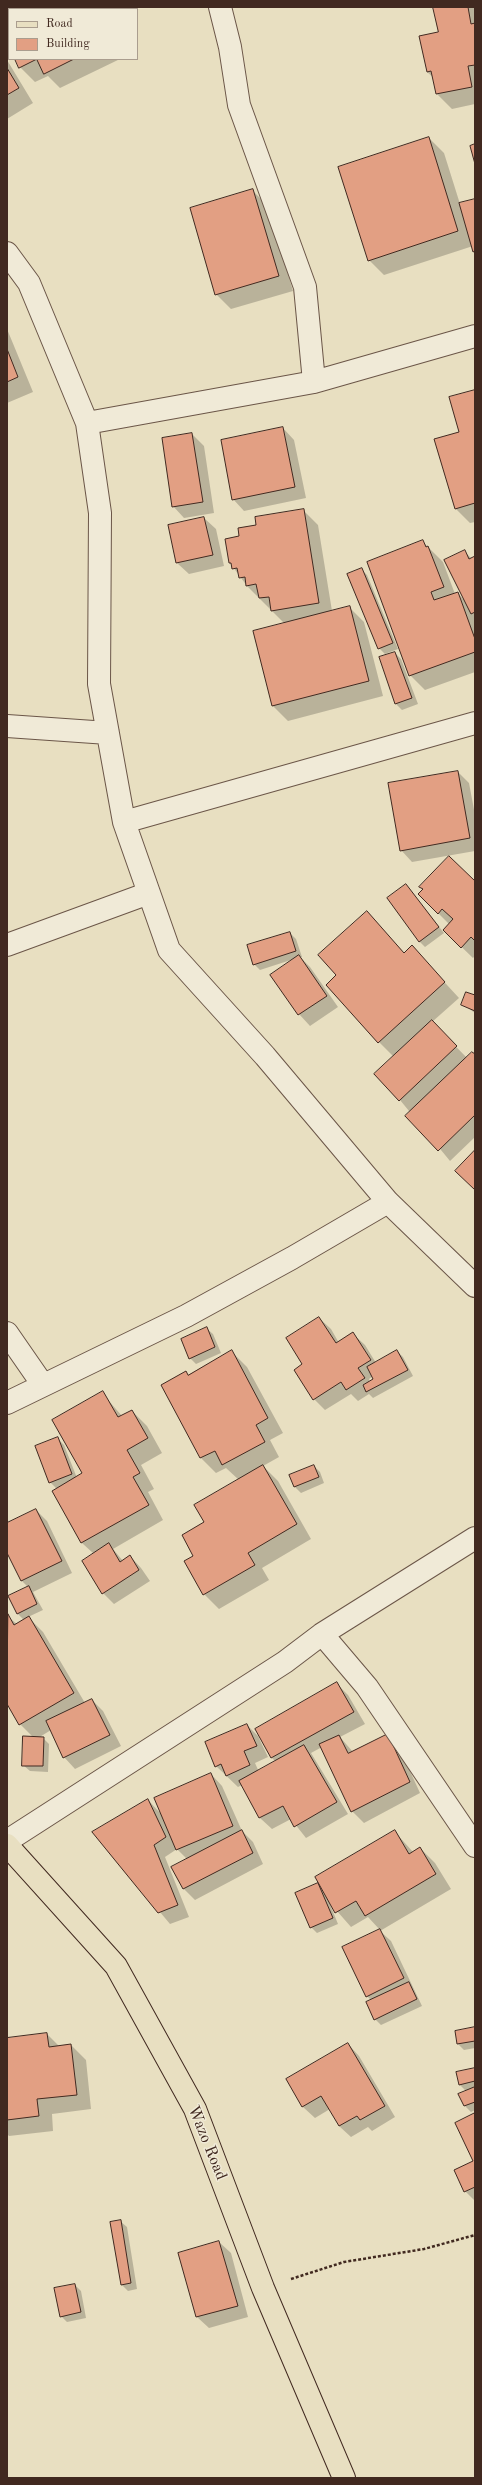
<!DOCTYPE html>
<html>
<head>
<meta charset="utf-8">
<style>
  body { margin:0 }
  #map { position:relative; width:482px; height:2485px; overflow:hidden; background:#e8dfc1; font-family:"Old Standard TT",serif }
  canvas { display:block }
  .frame { position:absolute; inset:0; border:8px solid #412920; pointer-events:none }
  .legend { position:absolute; left:8px; top:8px; width:130px; height:52px; box-sizing:border-box; background:#f0ead7; border:1px solid #aa9d8e; margin:0; padding:5px 7px; list-style:none; font-size:12px; color:#412920 }
  .legend li { display:flex; align-items:center; gap:8px; height:20px }
  .legend b { width:20px; border:1px solid #aa9d8e }
</style>
</head>
<body>
<div id="map">
<canvas width="482" height="2485"></canvas>
<div class="frame"></div>
<ul class="legend">
<li><b style="height:5px;background:#e8dfc1"></b>Road</li>
<li><b style="height:11px;background:#e29f83"></b>Building</li>
</ul>
</div>
<script>
const ctx = document.querySelector('canvas').getContext('2d');
ctx.lineJoin = 'round';
function paint(path, color) {
  ctx.fillStyle = color;
  ctx.fill(path, 'evenodd');
}
function stroke(path, color, width, dash) {
  ctx.strokeStyle = color;
  ctx.lineWidth = width;
  ctx.lineCap = dash ? 'butt' : 'round';
  ctx.setLineDash(dash || []);
  ctx.stroke(path);
}
function drawText(font, color, halo, rows, align = 'center') {
  ctx.font = font + ' "Old Standard TT",serif';
  ctx.lineWidth = 3;
  ctx.setLineDash([]);
  ctx.textBaseline = 'middle';
  ctx.strokeStyle = halo;
  ctx.fillStyle = color;
  for (const [text, x, y, turn = 0] of rows) {
    ctx.save();
    ctx.translate(x, y);
    ctx.rotate((+turn || 0) * Math.PI / 180);
    ctx.textAlign = isNaN(turn) ? turn : align;
    if (halo) ctx.strokeText(text, 0, 0);
    ctx.fillText(text, 0, 0);
    ctx.restore();
  }
}
paint(new Path2D(`
  M7 7H102L103 9H9V44L7 39Z
  M434 7H475V104L452 109 437 94 434 78 427 72 420 37 440 33Z
  M16 59H120L60 88 48 76 35 82 20 67Z
  M7 60 33 103 7 119Z
  M429 138 444 153 460 204 475 200V252L473 246 384 275 369 260Z
  M253 191 268 206 293 291 231 309 216 294Z
  M7 329 33 392 7 403Z
  M475 391V522L470 523 455 508 461 432Z
  M283 428 294 440 306 498 244 511 233 499Z
  M192 434 204 446 214 513 184 518 173 506Z
  M303 510 318 525 332 611 349 607 364 622 383 696 288 721 273 706 254 632 285 624 247 586 230 563 241 537 257 525Z
  M204 518 216 529 224 566 189 574 177 563 169 526Z
  M423 542 443 562 455 594 458 593 463 599 464 551 472 559 475 557V672L425 690 410 675 368 563Z
  M361 569 367 575 398 649 385 654 379 648Z
  M395 653 401 659 418 704 402 710 396 704 380 658Z
  M458 772 469 783 475 815V851L412 862 401 850Z
  M475 882V956L473 958 444 930 449 924 419 894Z
  M406 885 444 933 425 947 419 941Z
  M367 912 405 954 412 947 459 998 432 1022 467 1058 475 1056V1137L450 1161 400 1100 394 1057 379 1042 338 975Z
  M290 933 296 939 302 957H300L310 967 338 1007 310 1026 299 1014 272 975 294 959 260 970 254 964Z
  M475 996V1013L462 1004Z
  M319 1318 331 1329 339 1343 353 1334 365 1345 376 1363 397 1351 403 1357 413 1376 373 1398 369 1394 358 1401 351 1394 325 1410 314 1399 304 1365ZM373 1376 375 1379 370 1382 369 1379Z
  M206 1328 213 1334 221 1353 196 1364 190 1358Z
  M232 1352 247 1367 283 1433 270 1440 279 1457 263 1466 278 1481 311 1539 262 1568 269 1580 219 1609 204 1594 195 1556 206 1523 239 1480 226 1468 216 1473 201 1458 162 1386 186 1373 188 1375Z
  M102 1393 122 1416 132 1411 147 1426 162 1453 141 1465 154 1489 148 1492 163 1520 113 1549 123 1561 130 1556 141 1568 150 1581 114 1604 103 1593 94 1554 82 1543 53 1491 57 1489 50 1482 58 1439 64 1445 77 1478 83 1474Z
  M314 1466 320 1472 324 1483 301 1493 295 1487Z
  M36 1510 47 1521 72 1573 33 1592 43 1610 28 1617 43 1632 85 1703 92 1700 103 1711 121 1746 75 1769 64 1757 51 1730 38 1738H43L49 1744 48 1772 30 1771 23 1765 34 1738 20 1724 7 1702V1616L17 1624 24 1620 17 1613 28 1587 22 1581 7 1550V1524Z
  M337 1684 348 1695 365 1724 340 1737 353 1752 387 1735 399 1747 420 1793 364 1823 352 1811 322 1747 311 1753 348 1814 306 1838 291 1819 272 1829 260 1818 242 1785 238 1787 216 1766 247 1725 258 1736 268 1757 255 1763 259 1772 276 1762 272 1758Z
  M211 1774 222 1786 242 1831 253 1842 263 1864 195 1900 184 1889 187 1859 177 1849 165 1857 189 1917 170 1924 93 1832 148 1800 162 1815Z
  M395 1832 413 1852 420 1848 435 1863 451 1889 380 1931 391 1941 422 2006 381 2025 375 2019 372 2001 367 1996 343 1948 380 1930 368 1917 351 1927 329 1902 338 1924 317 1933 311 1927 318 1884 322 1889Z
  M475 2028V2048L464 2050 458 2044 456 2032Z
  M47 2034 60 2047 71 2045 86 2060 91 2109 52 2114 53 2131 9 2136 7 2134V2039Z
  M348 2044 359 2056 395 2117 372 2131 368 2127 351 2137 339 2126 330 2109 315 2118 303 2107 288 2080Z
  M475 2069V2110L471 2112 465 2106 460 2095 467 2092 460 2085Z
  M475 2114V2201L465 2191 474 2161Z
  M120 2221 127 2227 137 2289 128 2291 122 2285Z
  M219 2242 231 2253 248 2317 209 2328 197 2317 179 2253Z
  M75 2285 81 2291 86 2318 67 2322 61 2316Z`), '#0003');
const building = new Path2D(`
  M7 7H95L96 9H9V46L7 42Z
  M433 7H468L471 24 475 23V65L468 66 472 87 436 94 431 71 427 72 419 36 438 32Z
  M15 59H37L19 68Z
  M37 59H74L44 74Z
  M7 68 19 88 7 95Z
  M429 137 458 231 368 261 338 167Z
  M475 144V164L470 146Z
  M253 189 279 276 215 295 190 208Z
  M475 199V251L473 252 459 203Z
  M7 349 18 377 7 382Z
  M475 390V503L455 509 434 439 459 432 449 397Z
  M283 427 295 487 232 500 221 440Z
  M192 433 203 502 172 507 162 438Z
  M304 509 319 603 271 611 269 597 259 598 256 584 246 586 245 577 239 578 237 568 232 569 231 563H229L225 539 239 536 238 528 256 525 255 517Z
  M204 517 213 555 176 563 168 525Z
  M423 540 426 547 428 546 444 587 431 592 434 600 458 592 475 639V652L409 676 367 562Z
  M465 550 469 559 475 556V612L471 614 444 560Z
  M362 568 393 643 378 649 347 574Z
  M350 606 369 681 272 706 253 631Z
  M395 652 412 698 395 704 379 657Z
  M458 771 470 838 400 851 388 783Z
  M449 856 475 881V941L471 937 461 948 443 930 453 919 442 909 438 914 418 894 423 889 419 887Z
  M406 884 439 927 419 942 387 898Z
  M367 911 404 953 412 945 445 982 378 1043 326 985 336 975 318 955Z
  M290 932 296 951 253 965 247 945Z
  M299 955 327 996 298 1015 270 975Z
  M466 992 475 995V1011L461 1005Z
  M432 1020 457 1046 399 1101 374 1074Z
  M472 1052 475 1054V1115L438 1151 405 1116Z
  M475 1150V1190L455 1171Z
  M319 1317 336 1343 353 1332 371 1360 358 1368 365 1378 346 1390 341 1382 313 1400 294 1370 302 1364 286 1338Z
  M207 1327 215 1347 189 1359 181 1339Z
  M232 1350 268 1418 256 1425 265 1442 222 1465 215 1451 200 1458 161 1385 186 1371 188 1375Z
  M397 1350 408 1370 366 1392 363 1385 373 1379 367 1367Z
  M103 1391 118 1417 132 1410 148 1438 127 1450 140 1473 133 1477 149 1505 81 1543 52 1491 82 1473 52 1420Z
  M58 1437 72 1474 49 1483 35 1446Z
  M263 1465 297 1524 248 1553 255 1565 203 1595 184 1561 193 1556 182 1535 204 1522 194 1505Z
  M314 1465 319 1477 294 1487 289 1475Z
  M36 1509 62 1561 21 1581 7 1553V1523Z
  M109 1543 120 1562 130 1555 139 1570 102 1594 82 1561Z
  M29 1586 37 1604 17 1614 8 1596Z
  M8 1614 14 1625 29 1616 74 1693 19 1725 7 1704Z
  M337 1682 354 1712 271 1758 255 1729Z
  M92 1699 110 1735 63 1758 46 1721Z
  M247 1724 257 1746 244 1751 250 1765 226 1776 221 1764 215 1767 205 1742Z
  M388 1734 410 1782 351 1812 319 1744 339 1735 348 1753Z
  M23 1736 44 1737 43 1766H22Z
  M304 1745 337 1802 294 1827 283 1806 259 1818 239 1781Z
  M211 1773 233 1826 176 1850 154 1798Z
  M148 1799 166 1837 154 1845 178 1905 158 1913 92 1832Z
  M242 1830 253 1853 183 1889 171 1867Z
  M395 1830 409 1854 420 1847 436 1874 365 1916 356 1901 335 1913 315 1877Z
  M318 1883 333 1918 310 1928 295 1893Z
  M380 1929 404 1978 366 1997 342 1947Z
  M409 1982 417 1999 374 2020 366 2002Z
  M475 2027V2041L457 2044 455 2031Z
  M47 2033 49 2047 71 2044 77 2095 37 2099 39 2116 7 2120V2038Z
  M348 2043 385 2106 360 2120 357 2116 339 2126 321 2096 302 2107 286 2079Z
  M475 2068V2081L459 2085 456 2072Z
  M475 2087V2102L464 2106 458 2094Z
  M475 2113V2187L464 2192 454 2170 473 2161 455 2123Z
  M121 2220 131 2283 121 2285 110 2222Z
  M219 2241 238 2306 196 2317 178 2253Z
  M75 2284 81 2312 60 2317 54 2288Z`);
paint(building, '#e29f83');
stroke(building, '#412920', 1);
const minor = new Path2D(`
  M220 7 230 47 239 105 305 287 314 382
  M7 253 29 283 87 423 100 513 99 684 124 822 169 950 265 1056 388 1202 475 1286
  M87 423 314 382 475 336
  M7 726 108 733
  M124 822 475 723
  M7 945 149 893
  M7 1333 43 1385
  M7 1403 186 1316 292 1258 388 1202
  M322 1634 367 1687 475 1846
  M7 1841 285 1662 322 1634 475 1538`);
const major = new Path2D(`
  M7 1845 116 1966 195 2109 263 2288 344 2478`);
stroke(minor, '#6b5648', 24);
stroke(major, '#412920', 24);
stroke(new Path2D(`
  M291 2279 344 2262 424 2249 475 2235`), '#412920', 2.5, [3, 2]);
stroke(minor, '#f0ead7', 22);
stroke(major, '#e8dfc1', 22);
drawText('16px', '#412920', '#f0ead7', [
  ["Wazo Road",207,2143,68]
]);
</script>
</body>
</html>
